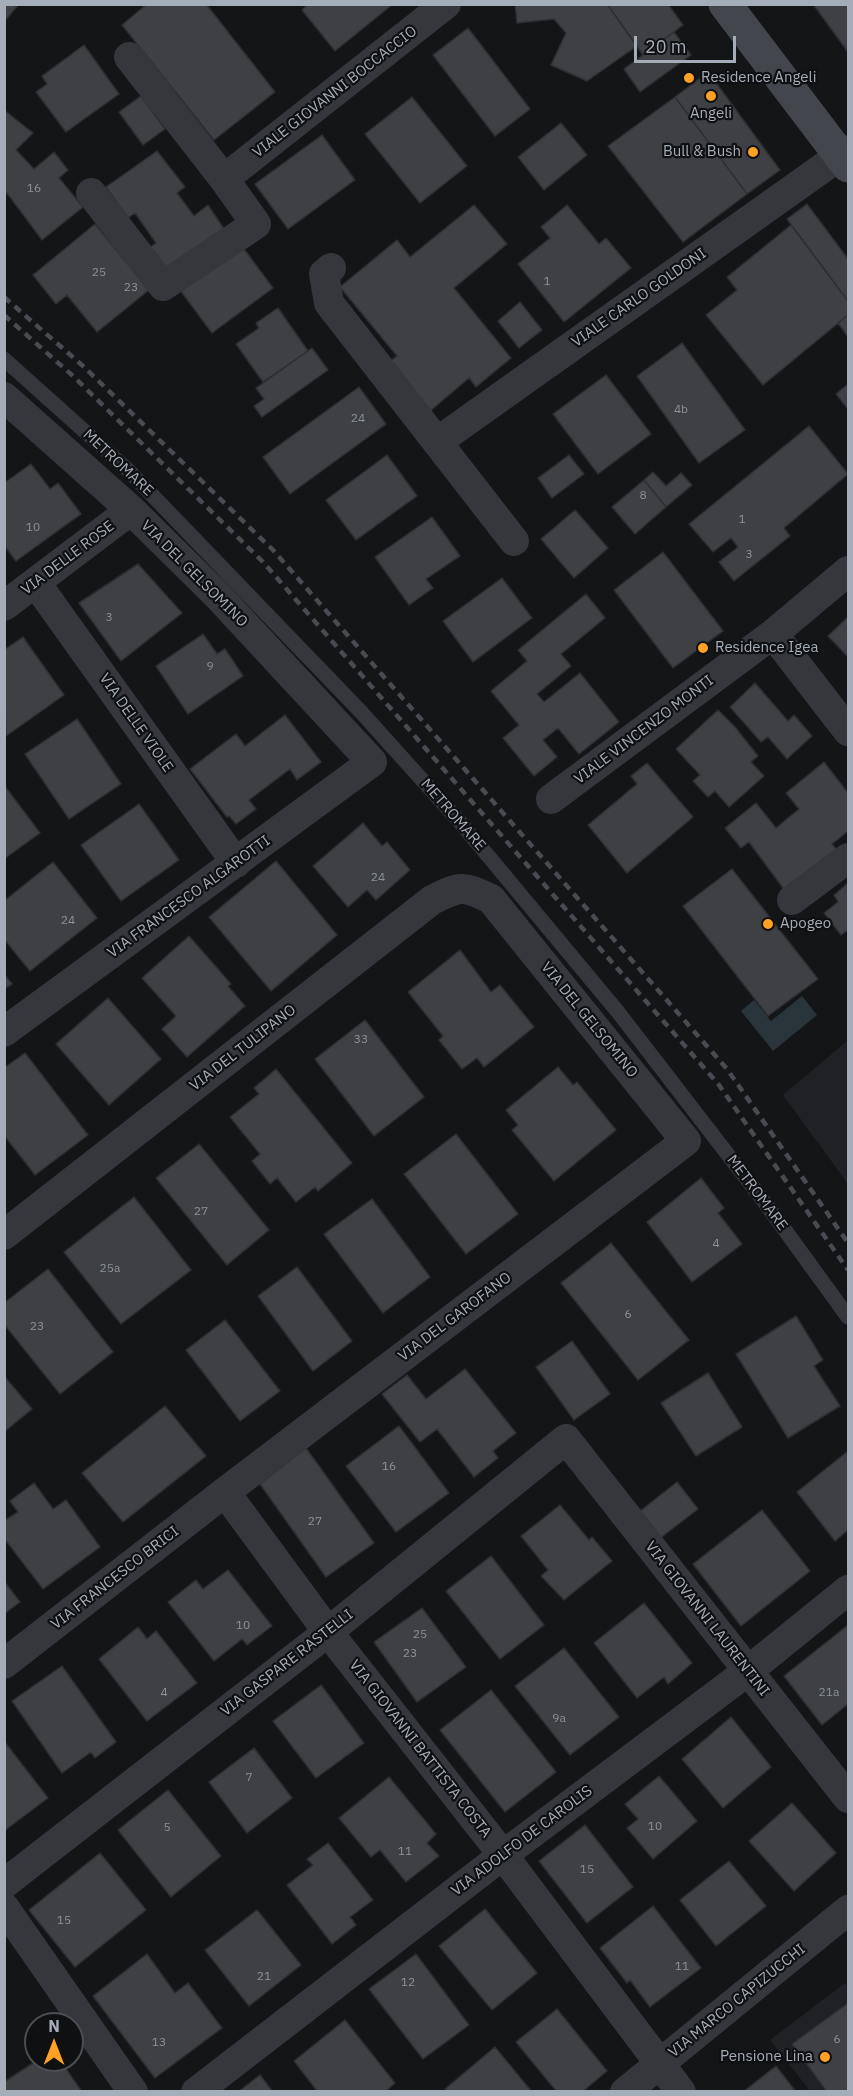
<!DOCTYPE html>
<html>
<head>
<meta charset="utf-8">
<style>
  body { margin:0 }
  #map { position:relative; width:853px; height:2096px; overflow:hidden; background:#141517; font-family:"IBM Plex Sans",sans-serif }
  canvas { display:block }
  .frame { position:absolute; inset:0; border:6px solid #a5adb8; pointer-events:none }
  .north { position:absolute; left:24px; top:2012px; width:60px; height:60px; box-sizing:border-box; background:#0f1011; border:2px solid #4b4f54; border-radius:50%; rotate:0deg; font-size:16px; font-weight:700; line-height:24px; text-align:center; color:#a5adb8 }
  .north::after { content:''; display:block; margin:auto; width:21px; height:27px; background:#ffa124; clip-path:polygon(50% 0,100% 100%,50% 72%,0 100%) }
  .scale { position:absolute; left:634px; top:36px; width:102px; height:27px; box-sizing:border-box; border:3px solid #a5adb8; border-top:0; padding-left:8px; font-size:18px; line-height:21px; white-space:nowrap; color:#a5adb8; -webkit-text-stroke:4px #0f1011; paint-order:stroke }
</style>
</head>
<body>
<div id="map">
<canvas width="853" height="2096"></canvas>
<div class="frame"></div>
<div class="north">N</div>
<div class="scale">20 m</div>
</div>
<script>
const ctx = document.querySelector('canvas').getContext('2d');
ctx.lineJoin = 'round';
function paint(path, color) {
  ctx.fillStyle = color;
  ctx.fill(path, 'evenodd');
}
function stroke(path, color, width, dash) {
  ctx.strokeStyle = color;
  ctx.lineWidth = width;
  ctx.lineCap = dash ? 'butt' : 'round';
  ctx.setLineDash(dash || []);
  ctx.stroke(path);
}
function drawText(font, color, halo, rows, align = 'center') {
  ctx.font = font + ' "IBM Plex Sans",sans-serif';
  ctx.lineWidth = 4.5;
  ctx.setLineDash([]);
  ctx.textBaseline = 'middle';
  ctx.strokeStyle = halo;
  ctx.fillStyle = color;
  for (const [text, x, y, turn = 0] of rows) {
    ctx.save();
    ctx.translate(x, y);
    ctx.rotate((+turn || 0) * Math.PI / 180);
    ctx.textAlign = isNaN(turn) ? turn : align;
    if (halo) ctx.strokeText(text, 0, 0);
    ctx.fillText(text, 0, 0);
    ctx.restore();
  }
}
paint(new Path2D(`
  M848 1040V1184L783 1095Z
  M845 1983 848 1988V2091H810L770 2040Z`), '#202124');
paint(new Path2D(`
  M802 996 817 1015 773 1051 741 1011 754 1000 771 1021Z`), '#29353b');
const building = new Path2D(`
  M4 4H19L4 22Z
  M147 4H206L275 92 214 140 122 25Z
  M308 4H393L335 51 302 10Z
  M515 4H607L637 46 587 81 551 65 566 33 554 19 517 23Z
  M607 4H668L683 25 643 55Z
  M813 4H848V52Z
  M468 28 530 109 495 136 433 55Z
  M674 32 691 55 640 92 624 69Z
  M84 45 119 94 66 132 36 92 47 84 42 76Z
  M708 72 780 170 747 194 675 97Z
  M141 96 165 129 143 145 119 112Z
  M412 97 467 166 420 203 365 134Z
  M675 97 747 194 683 242 608 146Z
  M4 110 33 133 16 150 34 169 54 152 68 170 59 178 83 207 42 240 7 193 4 196Z
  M561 123 587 155 544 190 518 157Z
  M322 135 355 180 288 229 255 184Z
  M157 151 185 187 177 193 194 216 208 205 224 229 164 271 149 248 156 243 135 213 128 218 106 187Z
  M807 204 848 259V301L787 219Z
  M474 205 507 244 454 288 511 358 476 387 469 378 430 411 389 362 397 356 340 287 397 240 410 257Z
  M567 205 599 244 606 238 631 268 564 322 518 264 550 238 541 227Z
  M95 224 149 290 97 332 67 295 56 304 33 275Z
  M791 225 848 301V315L763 385 706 315 737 290 727 277Z
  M241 245 273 288 212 333 180 290Z
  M520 302 542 330 519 348 498 321Z
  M278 308 308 351 263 382 236 344 259 328 256 323Z
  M848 315V337L838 323Z
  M682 343 745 430 699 463 637 376Z
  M312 348 328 370 262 417 254 406 264 399 256 388Z
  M606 375 651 434 598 474 553 414Z
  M848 384V409L836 394Z
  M359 387 386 424 290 494 263 457Z
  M809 426 848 474 784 528 790 536 734 581 719 562 738 547 731 538 713 552 689 524Z
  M387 455 417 496 356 540 326 500Z
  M569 455 584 474 552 498 538 478Z
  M31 464 50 489 58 483 81 514 16 561 4 545V483Z
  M653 472 666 486 681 473 692 485 666 507 644 480Z
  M644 480 666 507 635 534 612 507Z
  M575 510 608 548 574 578 541 539Z
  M432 517 460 556 426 579 433 588 409 605 375 557Z
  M663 552 723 631 673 668 614 590Z
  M138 564 182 613 121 661 79 603Z
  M502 578 532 618 473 662 443 621Z
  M586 594 605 618 561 654 571 666 537 694 544 702 580 673 619 722 579 754 558 728 543 740 557 757 534 776 503 738 519 725 491 691 527 661 518 650Z
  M848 617V657L828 636Z
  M203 634 217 654 225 649 243 676 188 714 156 666Z
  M23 637 64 695 6 736 4 650Z
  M755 683 788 721 794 715 812 736 787 759 768 737 761 742 730 707Z
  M718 710 735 727 758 756 751 762 764 776 729 807 715 791 708 797 693 781 700 775 676 749Z
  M285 715 321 762 297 780 290 769 249 800 256 809 236 824 229 816 227 817 190 769 236 734 245 746Z
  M77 719 121 784 69 819 25 754Z
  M824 762 848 793V831L832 844 838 851 786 892 749 842 741 848 725 828 756 803 776 828 799 809 786 793Z
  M647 763 693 817 627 873 588 825 637 784 631 776Z
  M4 785 40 833 4 859Z
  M139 804 179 860 121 901 81 845Z
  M363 823 382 846 387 842 410 870 376 900 367 890 348 907 313 866Z
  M276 861 337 935 271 991 209 917Z
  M53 862 97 918 30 971 4 939V901Z
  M732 869 818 979 768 1016 683 906Z
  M848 883V930L841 935 824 913 838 902 834 895Z
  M189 936 231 984 228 986 245 1006 187 1057 162 1029 176 1016 142 978Z
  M460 950 491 992 500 985 534 1027 484 1067 477 1058 462 1069 439 1040 443 1036 408 992Z
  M4 974 12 984 4 989Z
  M108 998 161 1059 109 1105 56 1044Z
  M365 1020 424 1097 374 1136 315 1059Z
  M25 1053 88 1135 35 1175 4 1135V1068Z
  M558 1067 573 1085 577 1082 616 1130 554 1181 512 1130 518 1125 506 1110Z
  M276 1069 352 1163 318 1191 315 1187 296 1202 277 1178 270 1184 252 1161 260 1154 230 1117 259 1094 254 1088Z
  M456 1134 518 1214 466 1254 404 1174Z
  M199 1144 269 1230 227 1265 156 1178Z
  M701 1178 724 1208 718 1213 742 1244 692 1282 647 1222Z
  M134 1197 191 1270 121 1324 64 1252Z
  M372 1199 430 1277 383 1313 324 1234Z
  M611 1243 689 1340 638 1380 561 1283Z
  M297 1267 352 1341 313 1371 258 1296Z
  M48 1269 113 1352 60 1394 4 1324V1303Z
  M796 1316 823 1360 814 1366 840 1406 788 1438 736 1354Z
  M225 1320 280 1391 240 1421 186 1350Z
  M572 1341 610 1394 574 1420 536 1367Z
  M465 1369 516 1433 493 1451 498 1458 474 1477 437 1429 420 1442 382 1394 407 1375 426 1399Z
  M708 1373 742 1427 696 1456 661 1403Z
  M4 1376 32 1409 4 1432Z
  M165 1406 206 1456 123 1522 82 1473Z
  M399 1426 449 1493 396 1532 346 1466Z
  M306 1448 374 1543 326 1577 260 1484Z
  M848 1451V1530L835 1541 797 1492Z
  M677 1482 698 1509 659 1539 639 1512Z
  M34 1483 53 1509 66 1500 100 1547 43 1589 4 1538V1521L18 1512 10 1501Z
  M560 1505 589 1540 592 1537 612 1561 564 1600 541 1576 548 1570 521 1536Z
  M762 1510 810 1571 741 1626 693 1564Z
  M491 1556 544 1625 500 1659 446 1591Z
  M228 1570 272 1626 247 1645 242 1639 214 1661 168 1602 196 1580 203 1589Z
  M4 1581 20 1602 4 1614Z
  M644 1603 692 1663 668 1684 664 1677 637 1698 594 1643Z
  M422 1608 466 1667 417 1702 374 1642Z
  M848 1625V1704L822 1725 784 1676Z
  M138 1627 147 1639 156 1631 197 1683 147 1721 99 1659Z
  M564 1648 619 1717 570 1755 515 1686Z
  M62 1666 116 1742 95 1758 91 1752 62 1773 12 1701Z
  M321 1685 364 1743 316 1778 273 1721Z
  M491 1690 556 1772 505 1812 440 1730Z
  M731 1717 771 1767 723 1808 682 1759Z
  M4 1741 48 1798 4 1831Z
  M254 1748 292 1798 247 1833 209 1782Z
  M659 1776 697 1821 653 1859 627 1828 638 1819 625 1804Z
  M389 1777 436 1834 427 1843 439 1856 406 1882 380 1850 371 1857 339 1818Z
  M168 1790 221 1856 171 1897 118 1830Z
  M792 1803 836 1853 794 1891 749 1841Z
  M585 1825 633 1887 587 1923 539 1861Z
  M328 1843 373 1900 350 1917 356 1925 332 1944 287 1885 313 1865 307 1859Z
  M100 1853 146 1910 75 1967 29 1910Z
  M729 1861 766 1906 716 1946 680 1900Z
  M653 1906 701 1968 650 2007 630 1980 627 1983 600 1948Z
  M485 1909 537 1973 492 2010 439 1946Z
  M257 1910 301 1965 249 2006 205 1950Z
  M147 1954 175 1993 188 1983 222 2028 155 2078 93 1996Z
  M416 1954 469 2025 423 2059 369 1989Z
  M848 2003V2092H827L792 2044Z
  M557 2009 607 2071 582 2092H557L516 2042Z
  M345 2020 395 2083 385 2092H318L294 2061Z
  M495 2047 532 2092H448L445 2089Z
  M38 2060H60L82 2092H4V2082Z
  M776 2066 796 2092H743Z
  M260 2075 273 2092H238Z`);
paint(building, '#3e4044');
stroke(building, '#2e2f33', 1.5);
stroke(new Path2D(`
  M4 359 129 471 362 713 460 822 618 1012 766 1204 848 1317`), '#35373c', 15);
stroke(new Path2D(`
  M224 179 446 4
  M91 193 163 286 256 224 224 179 129 57
  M331 268 324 274 329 303 514 541
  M4 397 131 510 219 597 372 762 4 1032
  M437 442 848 150
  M36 583 236 863
  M4 606 131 510
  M773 634 848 731
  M551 799 773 634 848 571
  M792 900 848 858
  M4 1235 432 900C460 886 463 885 491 899L686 1141 225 1492 4 1664
  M225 1492 328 1632 503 1855 681 2092
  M4 1884 328 1632 566 1439 848 1798
  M4 1907 133 2092
  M196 2092 503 1855 748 1671 848 1590
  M625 2092 848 1910`), '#35373c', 30);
stroke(new Path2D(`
  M725 4 848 166`), '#43464c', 33);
stroke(new Path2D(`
  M4 297 83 366 273 550 727 1069 848 1243
  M4 315 73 376 263 562 719 1085 848 1270`), '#484b51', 4.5, [8, 6]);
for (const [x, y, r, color] of [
  [689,78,6,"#ffa124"],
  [711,96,6,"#ffa124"],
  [753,152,6,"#ffa124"],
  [703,648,6,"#ffa124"],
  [768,924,6,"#ffa124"],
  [825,2057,6,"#ffa124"]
]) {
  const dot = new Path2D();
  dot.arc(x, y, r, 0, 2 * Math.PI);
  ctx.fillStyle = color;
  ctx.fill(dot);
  stroke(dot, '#0f1011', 2);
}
drawText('12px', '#8b929b', null, [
  ["16",34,189],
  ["25",99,273],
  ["1",547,282],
  ["23",131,288],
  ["4b",681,410],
  ["24",358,419],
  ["8",643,496],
  ["1",742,520],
  ["10",33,528],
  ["3",749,555],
  ["3",109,618],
  ["9",210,667],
  ["24",378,878],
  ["24",68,921],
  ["33",361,1040],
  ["27",201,1212],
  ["4",716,1244],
  ["25a",110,1269],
  ["6",628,1315],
  ["23",37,1327],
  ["16",389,1467],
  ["27",315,1522],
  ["10",243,1626],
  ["25",420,1635],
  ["23",410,1654],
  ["4",164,1693],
  ["21a",829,1693],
  ["9a",559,1719],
  ["7",249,1778],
  ["10",655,1827],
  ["5",167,1828],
  ["11",405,1852],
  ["15",587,1870],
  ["15",64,1921],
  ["11",682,1967],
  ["21",264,1977],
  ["12",408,1983],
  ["6",837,2040],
  ["13",159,2043]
]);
drawText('15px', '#a5adb8', '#0f1011', [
  ["Residence Angeli",701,78],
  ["Angeli",711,114,"center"],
  ["Bull & Bush",741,152,"right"],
  ["Residence Igea",715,648],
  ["Apogeo",780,924],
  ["Pensione Lina",813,2057,"right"]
], 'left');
drawText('15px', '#a5adb8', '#0f1011', [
  ["VIALE GIOVANNI BOCCACCIO",335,92,-38],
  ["VIALE CARLO GOLDONI",639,298,-35],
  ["METROMARE",118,463,43],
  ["VIA DELLE ROSE",68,558,-37],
  ["VIA DEL GELSOMINO",194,574,45],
  ["VIA DELLE VIOLE",136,723,55],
  ["VIALE VINCENZO MONTI",644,730,-37],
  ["METROMARE",453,815,49],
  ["VIA FRANCESCO ALGAROTTI",189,897,-36],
  ["VIA DEL GELSOMINO",589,1020,51],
  ["VIA DEL TULIPANO",243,1048,-38],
  ["METROMARE",757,1193,53],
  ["VIA DEL GAROFANO",455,1317,-37],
  ["VIA FRANCESCO BRICI",115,1578,-38],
  ["VIA GIOVANNI LAURENTINI",707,1619,52],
  ["VIA GASPARE RASTELLI",287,1663,-38],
  ["VIA GIOVANNI BATTISTA COSTA",420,1749,52],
  ["VIA ADOLFO DE CAROLIS",522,1841,-37],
  ["VIA MARCO CAPIZUCCHI",737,2001,-39]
]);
</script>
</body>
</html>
